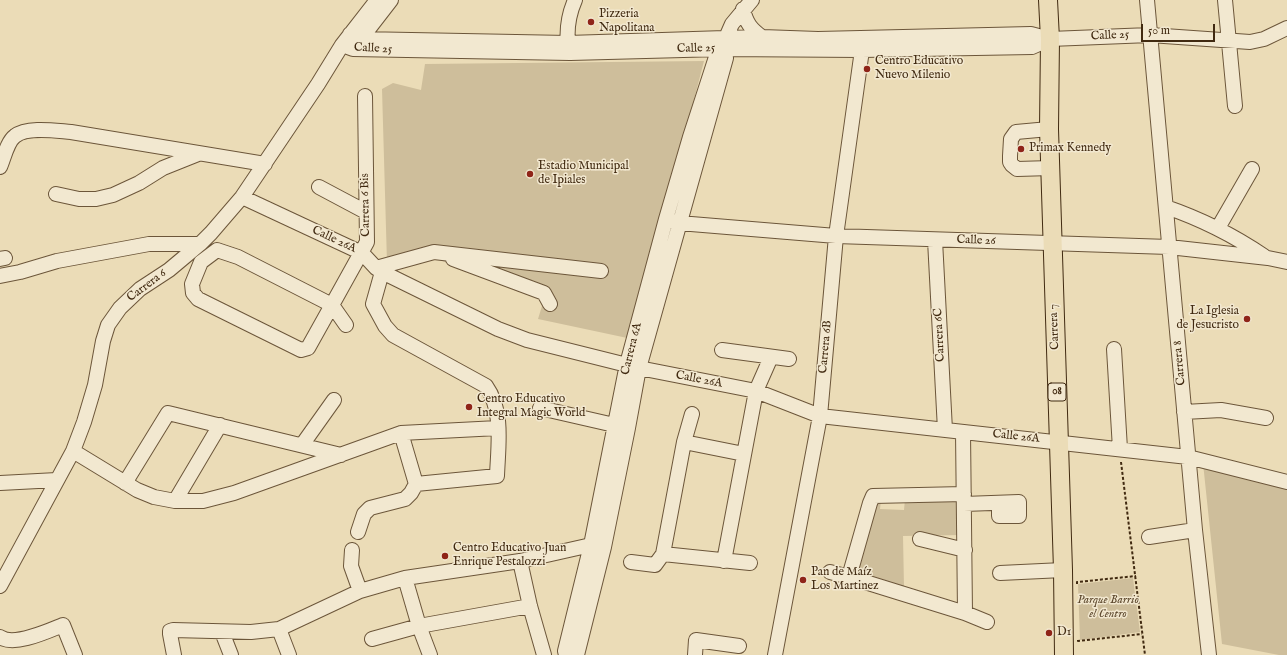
<!DOCTYPE html>
<html>
<head>
<meta charset="utf-8">
<style>
  body { margin:0 }
  #map { position:relative; width:1287px; height:655px; overflow:hidden; background:#ebdcb7; font-family:"IM FELL English",serif }
  canvas { display:block }
  .scale { position:absolute; left:1141px; top:24px; width:74px; height:18px; box-sizing:border-box; border:2px solid #412a11; border-top:0; padding-left:5px; font-size:12px; line-height:14px; white-space:nowrap; color:#412a11; -webkit-text-stroke:3px #f2e8d0; paint-order:stroke }
</style>
</head>
<body>
<div id="map">
<canvas width="1287" height="655"></canvas>
<div class="scale">50 m</div>
</div>
<script>
const ctx = document.querySelector('canvas').getContext('2d');
ctx.lineJoin = 'round';
function paint(path, color) {
  ctx.fillStyle = color;
  ctx.fill(path, 'evenodd');
}
function stroke(path, color, width, dash) {
  ctx.strokeStyle = color;
  ctx.lineWidth = width;
  ctx.lineCap = dash ? 'butt' : 'round';
  ctx.setLineDash(dash || []);
  ctx.stroke(path);
}
function drawText(font, color, halo, rows, align = 'center') {
  ctx.font = font + ' "IM FELL English",serif';
  ctx.lineWidth = 3;
  ctx.setLineDash([]);
  ctx.textBaseline = 'middle';
  ctx.strokeStyle = halo;
  ctx.fillStyle = color;
  for (const [text, x, y, turn = 0] of rows) {
    ctx.save();
    ctx.translate(x, y);
    ctx.rotate((+turn || 0) * Math.PI / 180);
    ctx.textAlign = isNaN(turn) ? turn : align;
    if (halo) ctx.strokeText(text, 0, 0);
    ctx.fillText(text, 0, 0);
    ctx.restore();
  }
}
paint(new Path2D(`
  M704 61 632 339 538 319 542 306 541 300 535 296 434 258 387 263 382 89 393 83 421 90 425 64Z
  M1203 463 1287 487V655H1279L1222 644Z
  M960 498 961 535 903 536 904 587 858 573 873 500H881L880 509 904 510 905 499Z
  M1133 578 1140 632 1080 640 1078 584Z`), '#cebe9b');
const minor = new Path2D(`
  M1147 0 1195 530 1209 655
  M1225 0 1235 106
  M743 9C746 23 751 29 762 37
  M350 34 359 39 568 43 725 38 762 37 818 39 1031 34 1050 39 1150 35 1250 42 1264 39 1287 28
  M357 44 391 0
  M342 45 353 49 570 53 721 49 862 50 1032 47 1050 39
  M569 51C566 34 568 16 575 0
  M1049 129 1016 132 1011 139 1010 156V162L1012 165 1017 169 1051 168
  M0 167C4 158 7 142 15 136 27 126 57 131 71 132L265 164
  M319 187 366 212
  M56 194 79 199H96L113 195 139 183 163 168 198 154
  M242 197 362 253 376 268 382 272 498 329 527 340 639 368 756 391 820 416 1188 457 1287 482
  M1166 207C1201 219 1233 235 1264 256
  M672 221 679 223 836 236 1169 247 1268 258 1287 262
  M1218 228 1252 169
  M935 240 945 430
  M217 250 238 257 332 305 308 348 301 350 198 299 193 293 192 284 201 262Z
  M0 259 5 258
  M453 259 544 293 550 304
  M376 268 434 252 601 271
  M382 272 373 304 385 326 393 335 486 386C504 411 498 447 497 476L416 484
  M0 276 20 272 57 261 149 244H200
  M346 325 332 305 367 242 365 96
  M1114 349 1120 449
  M722 350 789 359
  M540 408 623 427
  M1184 412 1221 410 1266 418
  M963 432 965 613
  M684 442 744 454
  M302 445 334 400
  M73 451 137 490 154 497 175 501H203L234 493 401 433 498 428
  M0 483 57 480
  M125 483 168 413 341 455
  M175 501 220 425
  M964 504 1019 502V516H999V503
  M358 532 364 514 370 508 405 499 411 493 416 484 401 433
  M1149 537 1195 530
  M920 539 965 550
  M352 550 351 566 360 591
  M663 554 750 563
  M520 561 530 606 544 655
  M724 561 756 391 771 357
  M631 562 655 565 663 554 684 442 692 414
  M830 572 849 577 965 613 987 622
  M1000 573 1063 570
  M849 577 870 503 873 496 964 494
  M405 578 419 626 430 655
  M0 586 73 451 84 422 95 385 103 341 108 325 120 308 140 289 169 270 200 244 211 233 242 197 318 84 342 45 377 0
  M279 629 289 655
  M222 632 231 655
  M0 637C14 647 48 631 63 625L75 655
  M372 639 419 626 530 606
  M174 655 170 634V631L173 630 251 632 279 629 360 591 405 578 520 561 591 545 597 546
  M566 655 565 651 591 545 627 364 666 219 690 137 716 57 721 49 732 24 752 0
  M577 655 604 547 628 428 639 368 726 58 721 49
  M695 655 696 640 739 646
  M775 655 820 416 836 236 862 50V40`);
const major = new Path2D(`
  M1048 0 1050 39 1049 129 1063 570 1064 655`);
stroke(minor, '#6c563a', 16);
stroke(major, '#412a11', 20);
stroke(new Path2D(`
  M1121 462 1145 655
  M1077 584V582L1136 576
  M1078 640V641L1142 634`), '#412a11', 2, [3, 2]);
stroke(minor, '#f2e8d0', 14);
stroke(major, '#ebdcb7', 18);
for (const [x, y, r, color] of [
  [591,22,4,"#8f2418"],
  [867,69,4,"#8f2418"],
  [1021,149,4,"#8f2418"],
  [530,174,4,"#8f2418"],
  [1247,319,4,"#8f2418"],
  [469,407,4,"#8f2418"],
  [445,556,4,"#8f2418"],
  [803,580,4,"#8f2418"],
  [1049,633,4,"#8f2418"]
]) {
  const dot = new Path2D();
  dot.arc(x, y, r, 0, 2 * Math.PI);
  ctx.fillStyle = color;
  ctx.fill(dot);
  stroke(dot, '#f2e8d0', 1.5);
}
for (const [x, y, w] of [
  [1057,392,18]
]) {
  const box = new Path2D();
  box.roundRect(x - w / 2, y - 9, w, 18, 3);
  ctx.fillStyle = '#f2e8d0';
  ctx.fill(box);
  stroke(box, '#412a11', 1);
}
drawText('bold 11px', '#412a11', null, [
  ["08",1057,392]
]);
drawText('12px', '#412a11', '#f2e8d0', [
  ["Pizzeria",599,15],
  ["Napolitana",599,29],
  ["Centro Educativo",875,62],
  ["Nuevo Milenio",875,76],
  ["Primax Kennedy",1029,149],
  ["Estadio Municipal",538,167],
  ["de Ipiales",538,181],
  ["La Iglesia",1239,312,"right"],
  ["de Jesucristo",1239,326,"right"],
  ["Centro Educativo",477,400],
  ["Integral Magic World",477,414],
  ["Centro Educativo Juan",453,549],
  ["Enrique Pestalozzi",453,563],
  ["Pan de Maíz",811,573],
  ["Los Martinez",811,587],
  ["D1",1057,633]
], 'left');
drawText('12px', '#412a11', '#f2e8d0', [
  ["Calle 25",1110,36,-3],
  ["Calle 25",373,49,3],
  ["Calle 25",696,49,-2],
  ["Carrera 6 Bis",366,205,-91],
  ["Calle 26A",334,240,25],
  ["Calle 26",976,241,2],
  ["Carrera 6",147,286,-37],
  ["Carrera 7",1055,327,-92],
  ["Carrera 6C",940,335,-93],
  ["Carrera 6B",826,347,-85],
  ["Carrera 6A",632,349,-76],
  ["Carrera 8",1180,363,-95],
  ["Calle 26A",699,380,11],
  ["Calle 26A",1016,437,6]
]);
drawText('italic 12px', '#5d482d', '#f2e8d0', [
  ["Parque Barrio",1108,601],
  ["el Centro",1108,615]
]);
</script>
</body>
</html>
